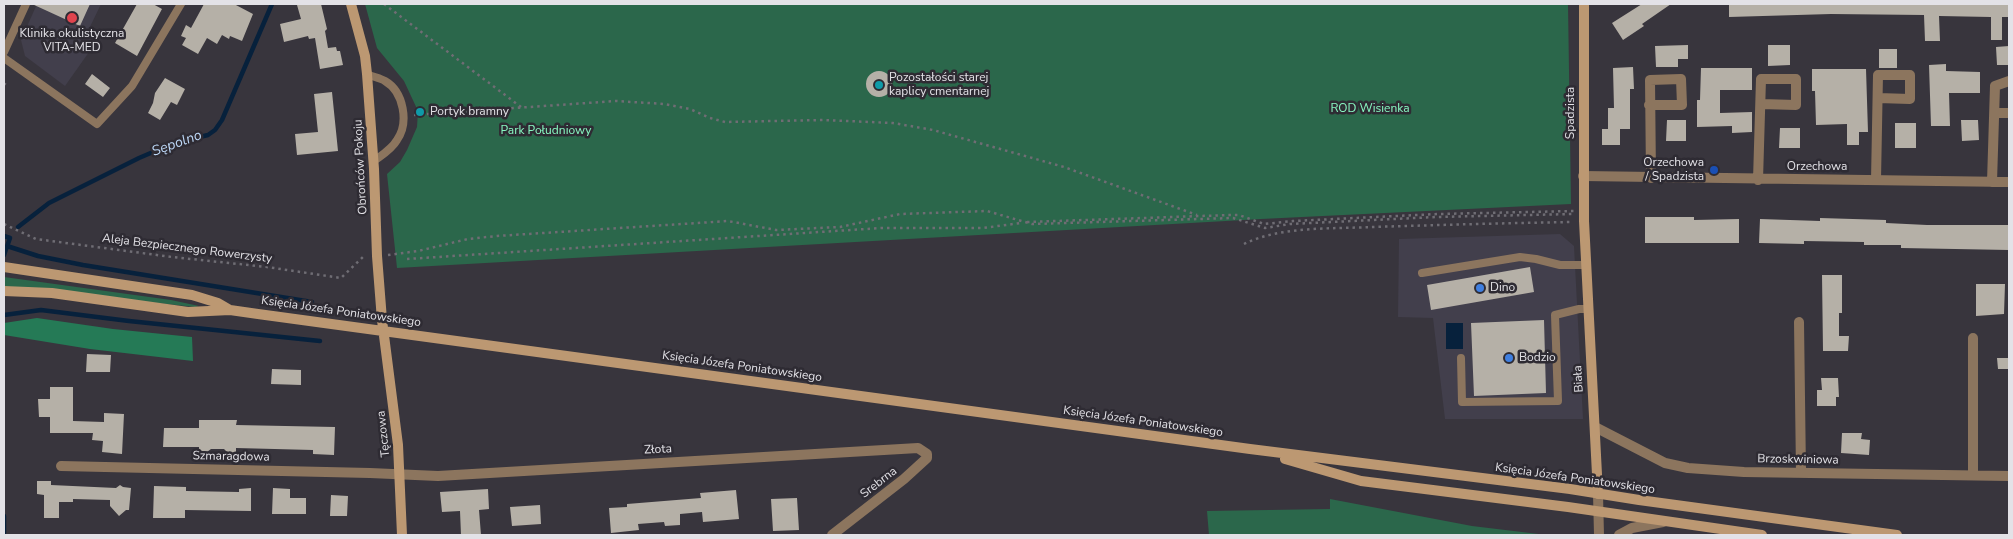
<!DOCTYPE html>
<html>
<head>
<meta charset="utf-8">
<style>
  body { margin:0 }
  #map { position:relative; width:2013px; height:539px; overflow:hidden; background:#38353d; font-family:"Nunito Sans",sans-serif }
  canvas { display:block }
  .frame { position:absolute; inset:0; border:5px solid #e3e2e7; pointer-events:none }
</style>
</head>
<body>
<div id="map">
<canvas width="2013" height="539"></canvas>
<div class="frame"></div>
</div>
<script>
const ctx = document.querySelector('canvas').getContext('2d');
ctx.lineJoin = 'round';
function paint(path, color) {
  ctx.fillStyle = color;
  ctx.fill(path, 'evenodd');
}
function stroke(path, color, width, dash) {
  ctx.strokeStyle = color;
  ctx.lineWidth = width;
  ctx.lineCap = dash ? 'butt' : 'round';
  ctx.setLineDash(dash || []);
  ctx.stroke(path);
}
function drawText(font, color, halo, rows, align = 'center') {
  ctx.font = font + ' "Nunito Sans",sans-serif';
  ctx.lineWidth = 5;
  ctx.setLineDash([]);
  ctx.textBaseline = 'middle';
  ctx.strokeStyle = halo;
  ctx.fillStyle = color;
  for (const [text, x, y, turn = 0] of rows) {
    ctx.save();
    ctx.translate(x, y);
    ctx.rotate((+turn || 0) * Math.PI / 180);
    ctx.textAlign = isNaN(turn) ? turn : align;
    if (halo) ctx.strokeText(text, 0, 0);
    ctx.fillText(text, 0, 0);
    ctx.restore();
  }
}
paint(new Path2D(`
  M37 4H101L88 31 97 38 94 45 65 86 25 56 21 40Z
  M1560 234 1574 246 1583 419H1445L1433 318 1398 317 1399 239Z`), '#423f4c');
paint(new Path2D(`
  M365 4H1568L1571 204 1261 219 397 268 387 174 400 162 407 150 417 127 418 111 404 81 377 48Z
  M4 277 171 300 199 306 195 307 4 287Z
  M1330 499 1472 526 1547 535H1209L1207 511 1330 509Z`), '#2b674b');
paint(new Path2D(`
  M37 318 113 329 192 337 193 361 90 349 4 335V323Z`), '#257a56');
paint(new Path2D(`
  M1446 323H1463V349H1446Z`), '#07213c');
stroke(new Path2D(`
  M18 227 49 203 139 158 174 143 208 135 215 130 222 120 272 4
  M4 236 10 238 4 255
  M7 246 38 256 83 265 312 302
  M4 315 41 310 129 321 320 341
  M4 516V533`), '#07213c', 4.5);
paint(new Path2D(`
  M32 4H90L80 26Z
  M137 4H153L162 9 137 56 115 43Z
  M204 4H234L253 14 242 41 230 36 229 39 222 35 217 44 207 38 198 54 182 45 186 38 181 36 186 25 191 28Z
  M305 4H321L327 29 325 31 328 48 336 47 337 51H340L343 65 320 69 315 38 309 39 308 36 284 42 280 24 301 19 297 5Z
  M1642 4H1671L1642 24 1644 26 1623 40 1612 23Z
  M1729 4H2009V17H2002V40H1991V17L1939 16 1940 41H1925L1924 15 1831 14 1729 17Z
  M1688 45V59H1678V67H1656L1655 46Z
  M1768 45H1790V65L1768 66Z
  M2009 46V65H1997L1996 47Z
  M1879 49H1897V68H1879Z
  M1946 64V71L1980 72V93H1949L1950 126H1931L1929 65Z
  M1633 67 1634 89H1630V129H1620V145H1602V129H1608V108H1614L1613 68Z
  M1701 68H1752V90H1720V113L1752 112V132L1732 133V126L1697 127V100H1700Z
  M1812 69H1866L1868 132H1859V145H1847V124L1816 125 1815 91H1812Z
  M866 84a13 13 0 1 1 26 0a13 13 0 1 1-26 0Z
  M92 74 110 88 103 97 85 84Z
  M165 78 185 89 177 105 171 102 160 120 148 113 153 103 155 93Z
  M332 92 338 151 297 155 295 134 318 132 314 94Z
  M1667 120H1686V141H1666Z
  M1961 120H1978L1979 140 1962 141Z
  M1895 123H1916V148H1895Z
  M1780 128H1800V148H1779Z
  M1645 217H1694V220L1739 219V243H1645Z
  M1820 218 1886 220V223L1927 225H2009V250L1901 248V245H1864V242L1804 241V244L1759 243 1760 219 1820 221Z
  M1530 267 1534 292 1431 310 1427 285Z
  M1822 275H1842V313H1839V336H1849L1848 351H1823Z
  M1976 284H2005L2004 314 1976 316Z
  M1544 320 1546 393 1474 396 1471 323Z
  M87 354 111 355 110 372H86Z
  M1997 358H2009V369H1998Z
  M272 369 301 370V385L271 384Z
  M1821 378H1838L1839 397H1836V406H1817V390H1822Z
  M50 387H73V421L104 422V413L124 414 122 454 102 452 103 441 92 440 93 433H50V417H39L38 399H50Z
  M199 420H237L236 425 335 427 334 455 313 454V450L236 448V453H228L224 449H211L207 452H199V447H163L164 428H199Z
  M1842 433H1862L1861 439 1870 440 1869 455 1841 453Z
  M37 481H51V485L116 488 120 485 123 487 131 488 129 510H126L119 516 110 506V500L73 499V502H59V518H44V495L37 494Z
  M154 486 186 487V491L239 492V489L251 488V511L185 510V518H153Z
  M273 488 290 489V498H306V514H272Z
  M488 489 489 509 479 510 481 535H461L460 511 442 512 440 492Z
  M736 490 739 519 703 522 702 512 680 514V525L665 526 664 522 638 524 639 530 611 533 609 508 627 507V504L701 498 700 493Z
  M331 495 348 496 347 516H330Z
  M797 498 799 530 773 531 771 499Z
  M540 505 541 524 512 526 510 507Z`), '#b5b0a7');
stroke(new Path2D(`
  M384 4 521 107
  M4 85 8 80
  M414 115 616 101 664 104 690 109 710 118 725 122 823 120 893 123 933 130 1064 167 1197 215
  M1027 222 1230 215H1239L1264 224 1293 221 1438 214 1574 211
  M4 224 36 239 172 257 267 267 341 278 363 257H366
  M1244 244C1280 226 1332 229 1371 227 1439 225 1506 223 1573 222
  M388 255 418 251 468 239 497 236 728 221 776 230 840 227 900 214 987 211 1032 224 1233 218 1265 228 1290 224 1436 217 1574 214
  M407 259 881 228H983L1021 223`), '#6f6d74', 2.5, [2.5, 4]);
stroke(new Path2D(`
  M4 52 26 4
  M4 58 97 124 132 86 181 4
  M367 74C373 77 380 78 385 81 404 92 409 123 397 140 392 149 382 155 374 161
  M1422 273 1520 257 1536 259 1560 265H1585
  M1461 358 1462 402 1558 401 1555 315 1579 309H1587`), '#8c755e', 8);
stroke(new Path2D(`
  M1649 105H1682L1681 79 1650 80 1651 178
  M1995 113H2009
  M1583 176 2009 182
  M1758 180 1761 79H1796V105L1761 104
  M1876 180 1878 75H1910V99L1878 98
  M1992 182 1995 86 2009 81
  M1799 322 1801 473
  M1595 427 1665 463 1688 468 1744 472 2009 476
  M61 466 370 473 438 476 918 448 927 454V458L904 479 832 535
  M1973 475V338
  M1598 494 1599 535
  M1619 535 1632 528 1663 522`), '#8c755e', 10);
stroke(new Path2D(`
  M351 4 365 56 367 74 374 169 377 256 382 320 398 445 402 535
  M1584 4V221L1598 494
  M4 267 192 295 218 303 230 310
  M4 291 52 293 188 312 230 310 258 314 1250 449 1570 489 1639 500 1897 535
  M1285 459 1361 481 1568 507 1762 535`), '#bc9872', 10);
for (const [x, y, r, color] of [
  [72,18,6,"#e0444e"],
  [879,85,5,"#0f9aa8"],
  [420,112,5,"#0f9aa8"],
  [1714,170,5,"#1a4fb4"],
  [1480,288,5,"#3f7fe0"],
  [1509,358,5,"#3f7fe0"]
]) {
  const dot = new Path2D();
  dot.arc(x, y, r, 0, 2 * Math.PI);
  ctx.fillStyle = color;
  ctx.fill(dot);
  stroke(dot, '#2e2b33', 2);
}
drawText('12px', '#e3e2e7', '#2e2b33', [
  ["Klinika okulistyczna",72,34,"center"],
  ["VITA-MED",72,48,"center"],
  ["Pozostałości starej",889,78],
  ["kaplicy cmentarnej",889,92],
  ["Portyk bramny",430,112],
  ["Orzechowa",1704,163,"right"],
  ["/ Spadzista",1704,177,"right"],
  ["Dino",1490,288],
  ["Bodzio",1519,358]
], 'left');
drawText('12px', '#88f8c2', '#2e2b33', [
  ["ROD Wisienka",1370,109],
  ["Park Południowy",546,131]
]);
drawText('12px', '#e3e2e7', '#2e2b33', [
  ["Spadzista",1571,113,-90],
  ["Obrońców Pokoju",361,167,-93],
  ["Orzechowa",1817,167],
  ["Aleja Bezpiecznego Rowerzysty",187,249,7],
  ["Księcia Józefa Poniatowskiego",341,312,8],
  ["Księcia Józefa Poniatowskiego",742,367,8],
  ["Biała",1579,379,-94],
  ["Księcia Józefa Poniatowskiego",1143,422,8],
  ["Tęczowa",384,434,-96],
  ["Złota",658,450,-3],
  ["Szmaragdowa",231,457,1],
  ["Brzoskwiniowa",1798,460,1],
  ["Księcia Józefa Poniatowskiego",1575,479,8],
  ["Srebrna",879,483,-38]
]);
drawText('italic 14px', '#bdd8f7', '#2e2b33', [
  ["Sępolno",177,144,-20]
]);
</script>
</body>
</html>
